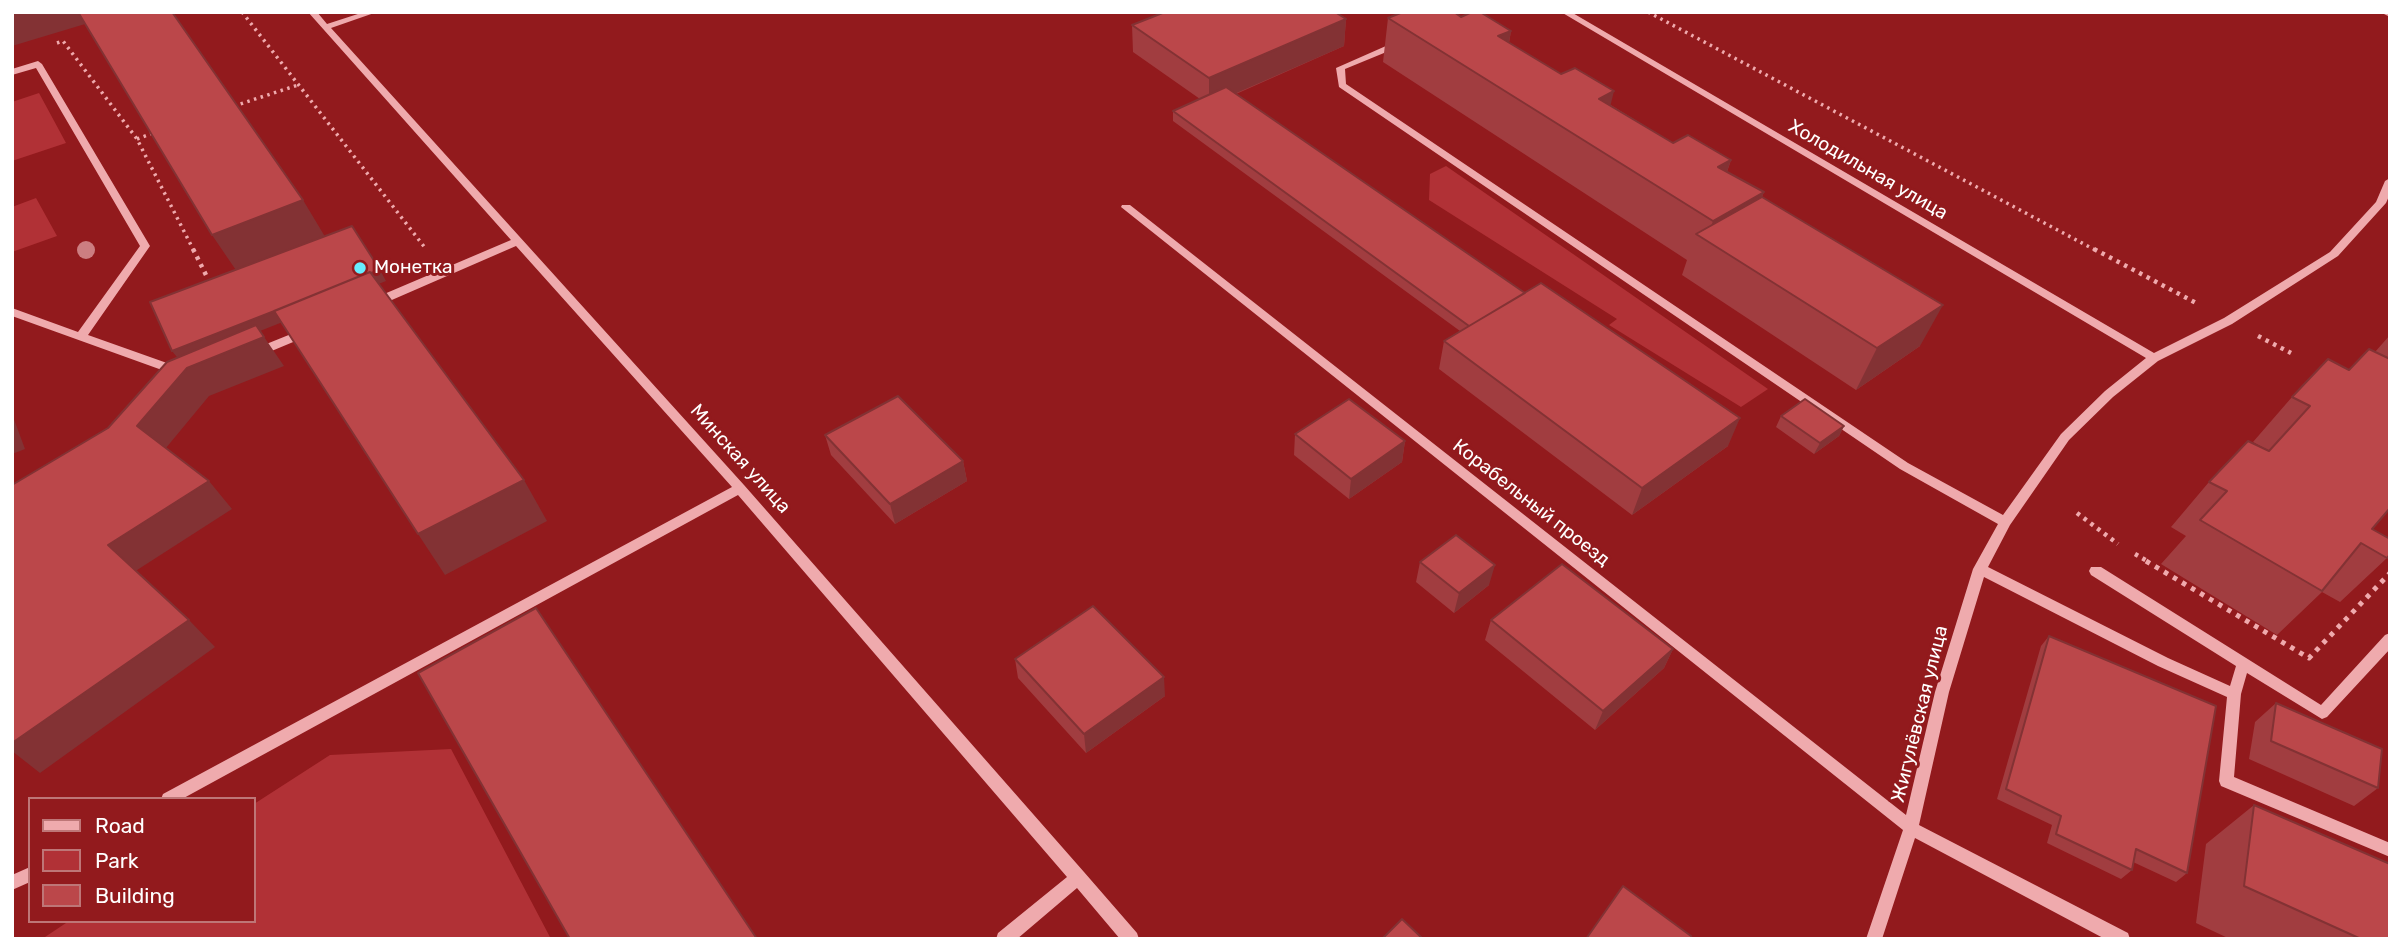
<!DOCTYPE html>
<html>
<head>
<meta charset="utf-8">
<style>
  body { margin:0 }
  #map { position:relative; width:2402px; height:951px; overflow:hidden; background:#921a1d; font-family:Rubik,sans-serif }
  canvas { display:block }
  .frame { position:absolute; inset:0; border:14px solid #fff; pointer-events:none }
  .legend { position:absolute; left:28px; top:797px; width:228px; height:126px; box-sizing:border-box; background:#921a1d; border:2px solid #be7677; margin:0; padding:9px 12px; list-style:none; font-size:21px; color:#fff }
  .legend li { display:flex; align-items:center; gap:14px; height:35px }
  .legend b { width:35px; border:2px solid #be7677 }
</style>
</head>
<body>
<div id="map">
<canvas width="2402" height="951"></canvas>
<div class="frame"></div>
<ul class="legend">
<li><b style="height:9px;background:#efaaad"></b>Road</li>
<li><b style="height:19px;background:#b13136"></b>Park</li>
<li><b style="height:19px;background:#bb474a"></b>Building</li>
</ul>
</div>
<script>
const ctx = document.querySelector('canvas').getContext('2d');
ctx.lineJoin = 'round';
function paint(path, color) {
  ctx.fillStyle = color;
  ctx.fill(path, 'evenodd');
}
function stroke(path, color, width, dash) {
  ctx.strokeStyle = color;
  ctx.lineWidth = width;
  ctx.lineCap = dash ? 'butt' : 'round';
  ctx.setLineDash(dash || []);
  ctx.stroke(path);
}
function drawText(font, color, halo, rows, align = 'center') {
  ctx.font = font + ' Rubik,sans-serif';
  ctx.lineWidth = 6;
  ctx.setLineDash([]);
  ctx.textBaseline = 'middle';
  ctx.strokeStyle = halo;
  ctx.fillStyle = color;
  for (const [text, x, y, turn = 0] of rows) {
    ctx.save();
    ctx.translate(x, y);
    ctx.rotate((+turn || 0) * Math.PI / 180);
    ctx.textAlign = isNaN(turn) ? turn : align;
    if (halo) ctx.strokeText(text, 0, 0);
    ctx.fillText(text, 0, 0);
    ctx.restore();
  }
}
paint(new Path2D(`
  M39 93 66 143 12 161V102Z
  M1446 166 1768 389 1741 407 1609 325 1617 319 1429 200 1430 174Z
  M36 198 57 236 12 252V207Z
  M451 749 551 939H42L69 921H254V804L330 755Z`), '#b13136');
stroke(new Path2D(`
  M242 12 426 249
  M1648 12 2097 251
  M57 43 63 41 137 139 194 251
  M234 106 298 85
  M137 139 156 132`), '#efaaad', 3.5, [2.5, 4.5]);
stroke(new Path2D(`
  M193 249 206 275
  M2094 249 2198 304
  M2258 336 2291 353
  M2077 513 2118 544
  M2135 554 2149 562`), '#efaaad', 4.5, [3.5, 5]);
stroke(new Path2D(`
  M2146 561 2309 658 2390 573`), '#efaaad', 5, [4.5, 6]);
paint(new Path2D(`
  M308 12H317L327 24 364 12H377L331 28 744 485 1084 872 1137 933 1139 939H1120L1077 888 1017 939H996L998 933 1067 877 738 495 182 799H161L163 794 732 487 516 246 378 306H370L369 303 370 300 511 240Z
  M1561 12H1571L2154 353 2224 318 2330 252 2376 202 2385 181 2390 178V194L2386 203 2338 256 2232 324 2158 361 2113 397 2069 440 2010 525 1988 567 2168 658 2230 686 2236 666 2091 575 2089 571 2091 567H2101L2321 705 2385 635 2390 633V649L2327 717 2322 719 2247 673 2241 694 2234 777 2390 843V857L2221 786 2219 781 2227 697 2158 666 1984 577 1949 692 1919 825 2128 933 2130 939H2105L1915 838 1882 939H1866L1903 830 1121 207 1122 205H1130L1906 815 1935 692 1973 569 1998 524 1900 469 1339 87 1336 68 1395 42H1401V46L1345 69 1346 84 1908 463 2003 515 2061 434 2105 391 2146 358Z
  M2380 12H2390V17Z
  M38 61 42 64 150 246 88 335 181 368 183 371 181 374H173L12 316V308L78 332 140 246 36 68 12 75V69Z
  M306 328 310 329 312 332 310 335 262 355H254L252 352 254 349Z
  M30 867V882L12 890V875Z`), '#efaaad');
ctx.fillStyle = '#cc7e81';
for (const [x, y] of [
  [86,250]
]) {
  ctx.beginPath();
  ctx.arc(x, y, 9, 0, 2 * Math.PI);
  ctx.fill();
}
paint(new Path2D(`
  M1388 18 1511 31 1509 43 1673 143 1731 160 1727 172 1764 192 1762 197 1920 346 1856 390 1682 275 1687 260 1383 62Z
  M1346 19 1344 46 1236 94 1728 446 1632 515 1439 369 1444 341 1460 331 1173 121V111L1200 99 1133 52 1132 25Z
  M2390 335V508L2372 529 2387 558 2340 602 2322 592 2277 635 2161 564 2186 536 2171 527 2209 482 2269 451 2253 442 2292 397 2349 370 2375 352Z
  M1781 416 1844 426 1839 436 1814 454 1776 427Z
  M1295 434 1405 441 1402 462 1349 499 1294 455Z
  M825 435 963 461 967 481 895 524 831 455Z
  M1420 562 1489 585 1454 613 1416 582Z
  M1491 620 1673 649 1664 668 1595 730 1485 640Z
  M2049 636 2187 873 2176 882 2133 862 2132 870 2121 879 2047 843 2052 825 1997 799 2041 646Z
  M1015 659 1165 696 1086 753 1018 678Z
  M2276 703 2378 788 2354 806 2249 759 2255 722Z
  M2254 805 2390 939H2230L2196 923 2206 844Z`), '#a13d40');
paint(new Path2D(`
  M12 12H125L12 46Z
  M1346 19 1344 46 1209 105V78Z
  M1511 31 1503 75 1498 36Z
  M1614 91 1603 136 1588 144 1599 99Z
  M1731 160 1715 206 1718 167Z
  M1764 192 1746 238 1706 240 1713 221Z
  M303 200 330 245 242 279 212 235Z
  M380 270 386 281 260 331 284 366 209 396 161 454 137 426 181 362 172 351Z
  M1943 305 1920 346 1856 390 1877 348Z
  M12 414 25 449 12 454Z
  M1740 418 1728 446 1632 515 1642 488Z
  M1844 426 1839 436 1814 454 1820 443Z
  M1405 441 1402 462 1349 499 1351 479Z
  M963 461 967 481 895 524 890 504Z
  M524 480 547 521 445 575 418 534Z
  M209 481 232 509 134 572 108 545Z
  M1495 565 1489 585 1454 613 1459 593Z
  M189 620 215 647 40 773 12 751V743Z
  M1673 649 1664 668 1595 730 1603 711Z
  M1164 677 1165 696 1086 753 1084 734Z`), '#833234');
const building = new Path2D(`
  M78 12H172L303 200 212 235Z
  M1165 12H1335L1346 19 1209 78 1132 25Z
  M1403 12H1454L1461 17 1472 12H1480L1511 31 1498 36 1561 74 1575 68 1614 91 1599 99 1673 143 1688 135 1731 160 1718 167 1764 192 1713 221 1388 18Z
  M1226 87 1525 293 1469 326 1173 111Z
  M1762 197 1943 305 1877 348 1696 234Z
  M352 226 380 270 371 273 370 272 277 310 172 351 150 302Z
  M370 272 524 480 418 534 274 311Z
  M1541 283 1740 418 1642 488 1444 341Z
  M256 325 264 337 187 368 137 426 209 481 108 545 189 620 12 743V485L108 428 167 362Z
  M2369 349 2390 359V508L2372 529 2390 539V554L2387 558 2361 543 2322 591 2200 520 2227 491 2209 482 2248 441 2269 451 2310 406 2292 397 2328 359 2349 370Z
  M898 396 963 461 890 504 825 435Z
  M1349 399 1405 441 1351 479 1295 434Z
  M1805 399 1844 426 1820 443 1781 416Z
  M1456 535 1495 565 1459 593 1420 562Z
  M1562 564 1673 649 1603 711 1491 620Z
  M1093 606 1164 677 1084 734 1015 659Z
  M536 608 757 939H570L418 673Z
  M2049 636 2216 706 2187 873 2136 849 2132 870 2056 834 2061 816 2006 789Z
  M2276 703 2382 749 2378 788 2271 741Z
  M2254 805 2390 864V939H2361L2244 886Z
  M1623 886 1691 936 1692 939H1586Z
  M1402 919 1423 939H1382Z`);
paint(building, '#bb474a');
stroke(building, '#833234', 2);
for (const [x, y, r, color] of [
  [360,268,7,"#68ecff"]
]) {
  const dot = new Path2D();
  dot.arc(x, y, r, 0, 2 * Math.PI);
  ctx.fillStyle = color;
  ctx.fill(dot);
  stroke(dot, '#921a1d', 2.5);
}
drawText('19px', '#fff', '#921a1d', [
  ["Холодильная улица",1868,170,30],
  ["Минская улица",740,459,48],
  ["Корабельный проезд",1531,503,38],
  ["Жигулёвская улица",1920,714,-76]
]);
drawText('19px', '#fff', '#921a1d', [
  ["Монетка",374,268]
], 'left');
</script>
</body>
</html>
